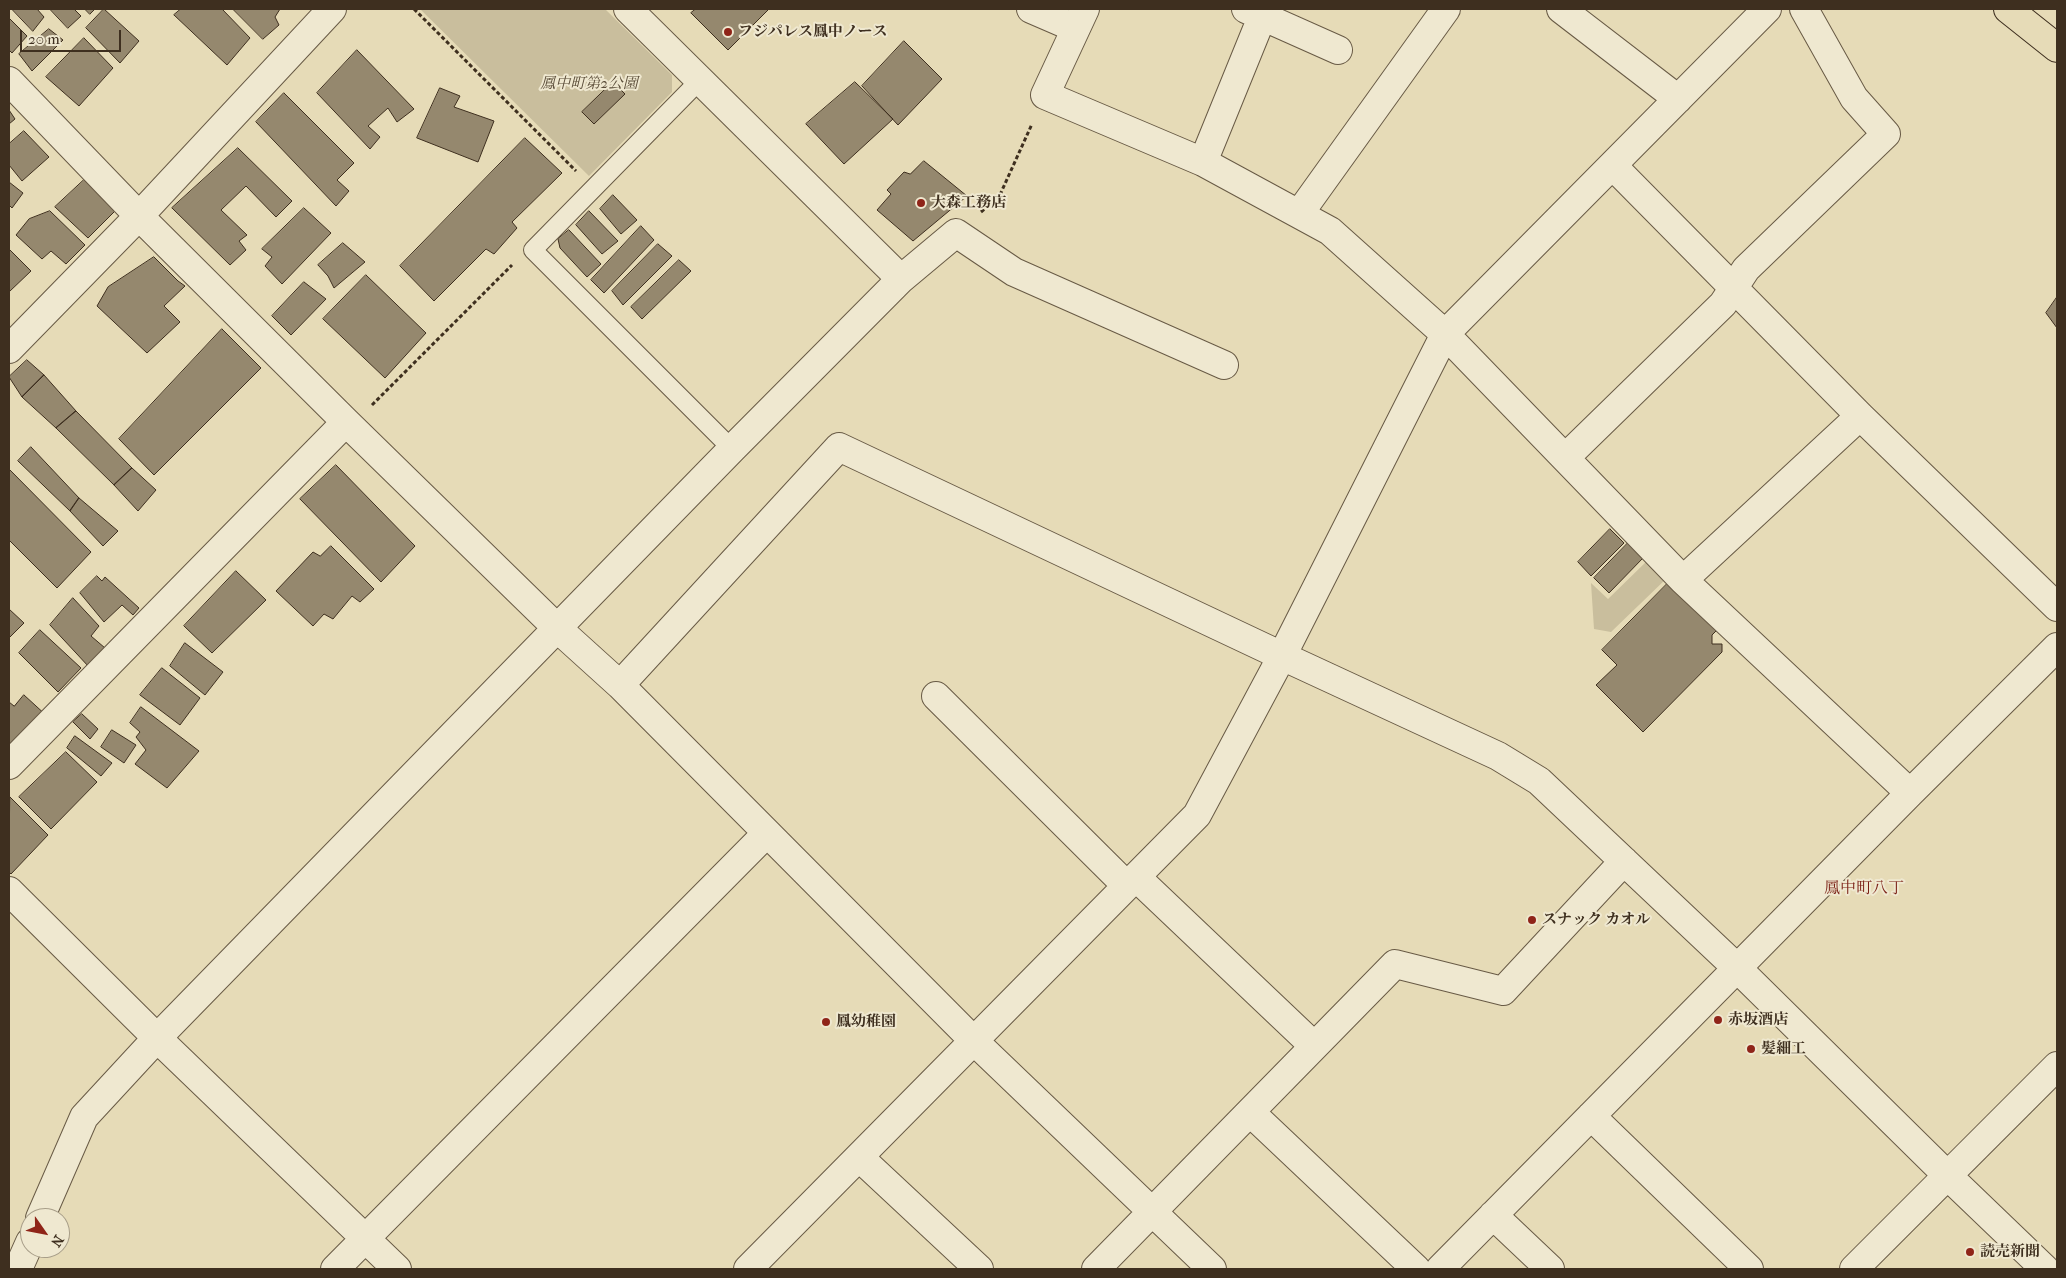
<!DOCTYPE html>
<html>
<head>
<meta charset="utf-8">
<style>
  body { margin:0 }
  #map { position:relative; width:2066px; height:1278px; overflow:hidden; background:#e6dbb7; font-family:"IM FELL French Canon",serif }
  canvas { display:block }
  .frame { position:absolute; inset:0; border:10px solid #3e2f1f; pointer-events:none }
  .north { position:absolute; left:20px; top:1208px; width:50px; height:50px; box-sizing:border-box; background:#efe8d0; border:1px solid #a89e89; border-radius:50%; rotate:123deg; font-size:14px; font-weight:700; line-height:20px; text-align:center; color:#3e2f1f }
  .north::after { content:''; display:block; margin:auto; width:18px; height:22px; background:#8f2418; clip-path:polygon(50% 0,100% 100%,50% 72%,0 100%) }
  .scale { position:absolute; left:20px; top:30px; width:101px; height:22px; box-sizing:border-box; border:2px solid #3e2f1f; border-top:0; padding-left:6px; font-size:15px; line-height:18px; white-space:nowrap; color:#3e2f1f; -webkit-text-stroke:4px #efe8d0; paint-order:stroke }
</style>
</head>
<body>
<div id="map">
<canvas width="2066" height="1278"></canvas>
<div class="frame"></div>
<div class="north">N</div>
<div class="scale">20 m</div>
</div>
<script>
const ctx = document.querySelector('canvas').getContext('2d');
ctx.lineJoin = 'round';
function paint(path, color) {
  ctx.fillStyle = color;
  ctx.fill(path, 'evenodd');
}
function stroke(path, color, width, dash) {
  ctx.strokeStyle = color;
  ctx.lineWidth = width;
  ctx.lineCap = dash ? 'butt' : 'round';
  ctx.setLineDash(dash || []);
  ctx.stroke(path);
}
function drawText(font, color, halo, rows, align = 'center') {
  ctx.font = font + ' "IM FELL French Canon","Noto Serif JP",serif';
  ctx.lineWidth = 4;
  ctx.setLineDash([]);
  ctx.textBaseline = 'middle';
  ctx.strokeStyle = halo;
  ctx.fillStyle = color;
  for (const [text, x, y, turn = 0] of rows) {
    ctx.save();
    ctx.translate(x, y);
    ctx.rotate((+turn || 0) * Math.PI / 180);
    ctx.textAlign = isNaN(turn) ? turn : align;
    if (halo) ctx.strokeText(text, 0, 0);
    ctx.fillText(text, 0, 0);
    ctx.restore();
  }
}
paint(new Path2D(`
  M420 9H605L672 75V92L589 176Z
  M1649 559 1667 578 1611 632 1594 629 1591 583 1608 599Z`), '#c9be9d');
const building = new Path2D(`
  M12 9H37L44 17 33 31Z
  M50 9H74L81 16 68 28Z
  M85 9H95L90 14Z
  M104 9 139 41 120 63 86 28Z
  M181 9H222L250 38 227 65 174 15Z
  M233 9H280L275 17 279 25 263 39Z
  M696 9H769L728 50 691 13Z
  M9 18 27 36 12 53 9 50Z
  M49 29 63 40 32 71 19 54Z
  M84 38 113 68 79 106 46 77Z
  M904 41 942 79 898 125 862 86Z
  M357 50 414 109 397 122 388 108 368 126 380 137 370 149 317 93Z
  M613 82 625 94 594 124 582 112Z
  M855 82 893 119 844 164 806 124Z
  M440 88 460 96 454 107 494 121 478 162 417 138Z
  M284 93 354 163 337 180 349 191 336 206 256 122Z
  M9 110 15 119 9 124Z
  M24 131 49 157 22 181 9 165V144Z
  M525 138 562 173 512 222 517 228 494 254 486 249 434 301 400 266Z
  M238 148 292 201 276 217 246 186 221 210 247 235 239 241 246 250 230 265 172 208Z
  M924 161 967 196 913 241 877 210 891 194 887 190 904 172 910 174Z
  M84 180 116 210 88 238 55 207Z
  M9 182 23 193 12 208 9 205Z
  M613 195 637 220 621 234 600 209Z
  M304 208 331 233 282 284 265 266 272 257 262 249Z
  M50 211 85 245 66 264 51 251 42 259 16 235 29 219Z
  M589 211 618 241 602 254 576 225Z
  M641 226 654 240 604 293 591 280Z
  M569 230 601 264 587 277 560 248 558 239Z
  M343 243 365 262 334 288 328 276 318 265Z
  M658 244 672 256 623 305 612 291Z
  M9 249 31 271 9 292Z
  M154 257 178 281 185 286 164 306 180 322 147 353 97 306 108 287Z
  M679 260 691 271 642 319 631 307Z
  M366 275 426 333 385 378 323 319Z
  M304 282 326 299 291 335 272 316Z
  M2057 297V328L2046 313Z
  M222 329 261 368 154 475 119 439Z
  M27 360 44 375 22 397 9 377Z
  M44 375 76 411 56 428 22 397Z
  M76 411 132 468 114 485 56 428Z
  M31 447 79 498 70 511 18 461Z
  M336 465 415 546 381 582 300 499Z
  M132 468 156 490 138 511 114 485Z
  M9 469 91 552 57 588 9 540Z
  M79 498 118 531 103 546 70 511Z
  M1610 529 1624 543 1591 576 1578 562Z
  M1628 543 1643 558 1609 593 1594 578Z
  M331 546 374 589 360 602 352 596 333 619 324 614 313 626 276 591 313 552 320 556Z
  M236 571 266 600 212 653 184 626Z
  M97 576 102 581 105 577 139 608 133 615 122 605 104 622 80 593Z
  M1670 581 1718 629 1712 635V644H1722V652L1643 732 1596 685 1617 665 1602 650Z
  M73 598 99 626 91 636 105 648 89 667 50 625Z
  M9 609 24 623 9 638Z
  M40 630 81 668 58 692 19 653Z
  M185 643 223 672 205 695 170 666Z
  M162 668 200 698 180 725 140 695Z
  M24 695 48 717 9 754V702L14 706Z
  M141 707 199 751 167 788 135 764 146 750 136 737 140 732 130 723Z
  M82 714 98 729 90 739 73 722Z
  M112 730 136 745 124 763 101 747Z
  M75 736 112 763 101 776 67 748Z
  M66 752 97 782 51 829 19 797Z
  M10 797 48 835 11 874 9 872Z`);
paint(building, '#95886e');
stroke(building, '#3e2f1f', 1);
const service = new Path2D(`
  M700 80 533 250 732 449`);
const minor = new Path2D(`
  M628 9 901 279
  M1031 9 1075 28
  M1085 9 1045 95 1203 162 1330 231 1445 334 1683 580 1910 793
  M1246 9 1338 50
  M1561 9 1678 99
  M9 81 139 216 346 422 557 628 620 685 974 1041 1212 1269
  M1203 162 1262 17
  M1613 166 1860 416 2057 607
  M1299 214 1446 9
  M9 349 139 216 332 9
  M1565 458 1723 304 1746 269 1886 134 1854 98 1804 9
  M1683 580 1860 416
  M620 685 839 447 1282 656 1498 756 1539 781 1737 968 1948 1176 2045 1269
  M936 696 1127 886
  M9 765 346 422
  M1136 877 1314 1046
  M9 891 157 1038 397 1269
  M1250 1112 1416 1269
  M1591 1116 1749 1269
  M859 1157 979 1269
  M1493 1215 1550 1269
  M40 1218 84 1117 157 1038 732 449 901 279 956 233 1014 272 1224 365
  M18 1269 30 1242
  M335 1269 767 833
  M748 1269 1197 815 1282 656 1445 334 1767 9
  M1096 1269 1395 964 1503 991 1624 861
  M1440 1269 1910 793 2057 647
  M1854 1269 2057 1066`);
const trunk = new Path2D(`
  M2008 9 2057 48`);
stroke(service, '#685a45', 20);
stroke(minor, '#685a45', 30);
stroke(trunk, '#3e2f1f', 30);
stroke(new Path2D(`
  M414 9 576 171
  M981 212 999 197 1032 124
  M372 405 512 265`), '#3e2f1f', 3, [4, 2.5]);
stroke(service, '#efe8d0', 18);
stroke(minor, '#efe8d0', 28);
stroke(trunk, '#e6dbb7', 28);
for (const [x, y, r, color] of [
  [728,32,5,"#8f2418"],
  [921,203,5,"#8f2418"],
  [1532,920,5,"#8f2418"],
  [1718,1020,5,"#8f2418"],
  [826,1022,5,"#8f2418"],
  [1751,1049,5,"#8f2418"],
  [1970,1252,5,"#8f2418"]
]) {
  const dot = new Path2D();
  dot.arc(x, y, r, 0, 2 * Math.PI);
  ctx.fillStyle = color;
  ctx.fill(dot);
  stroke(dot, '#efe8d0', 2);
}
drawText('bold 15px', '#3e2f1f', '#efe8d0', [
  ["フジパレス鳳中ノース",738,32],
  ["大森工務店",931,203],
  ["スナック カオル",1542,920],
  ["赤坂酒店",1728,1020],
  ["鳳幼稚園",836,1022],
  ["髪細工",1761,1049],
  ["読売新聞",1980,1252]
], 'left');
drawText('italic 15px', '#5a4c38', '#efe8d0', [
  ["鳳中町第2公園",589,84]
]);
drawText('16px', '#7a1f14', '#efe8d0', [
  ["鳳中町八丁",1864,889]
]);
</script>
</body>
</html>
